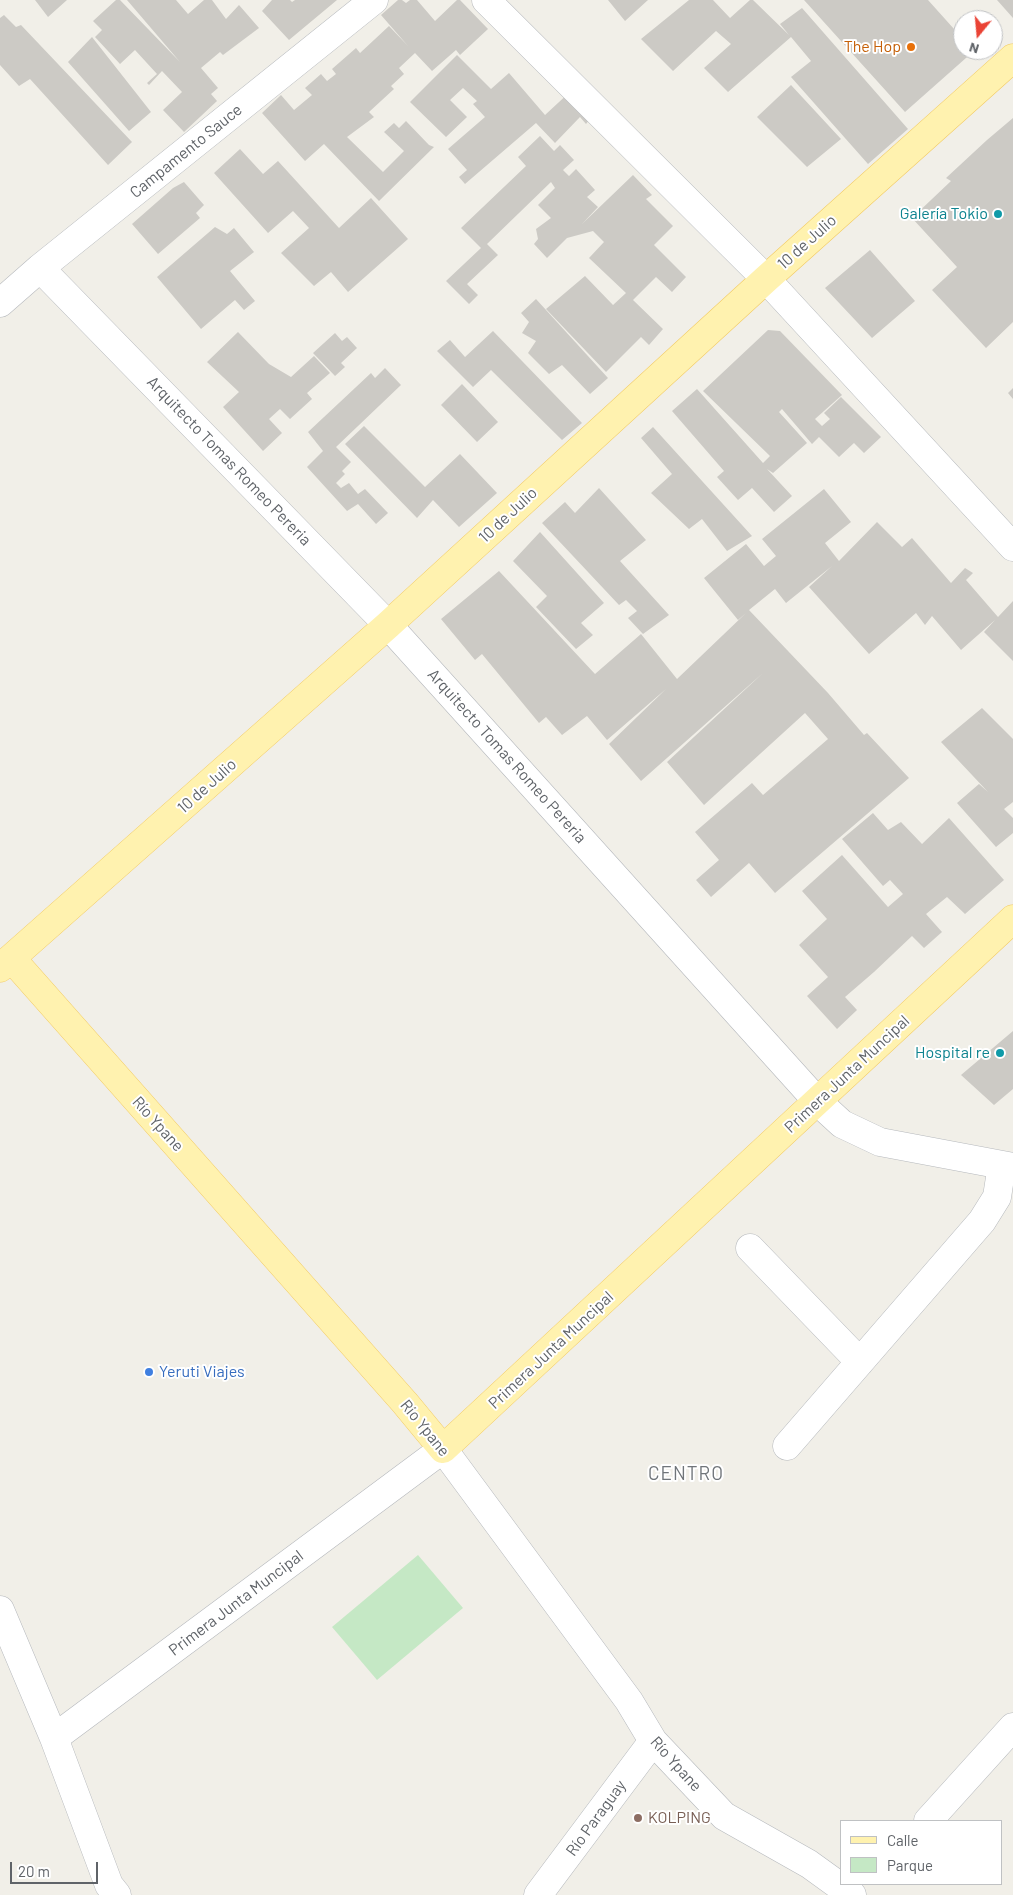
<!DOCTYPE html>
<html>
<head>
<meta charset="utf-8">
<style>
  body { margin:0 }
  #map { position:relative; width:1013px; height:1895px; overflow:hidden; background:#f1efe8; font-family:Barlow,sans-serif }
  canvas { display:block }
  .legend { position:absolute; left:840px; top:1820px; width:162px; height:65px; box-sizing:border-box; background:#fff; border:1px solid #bfc1c3; margin:0; padding:6px 9px; list-style:none; font-size:15px; color:#5f6368 }
  .legend li { display:flex; align-items:center; gap:10px; height:25px }
  .legend b { width:25px; border:1px solid #bfc1c3 }
  .north { position:absolute; left:953px; top:10px; width:50px; height:50px; box-sizing:border-box; background:#fff; border:1px solid #bfc1c3; border-radius:50%; rotate:197deg; font-size:14px; font-weight:700; line-height:20px; text-align:center; color:#5f6368 }
  .north::after { content:''; display:block; margin:auto; width:18px; height:22px; background:#ea4335; clip-path:polygon(50% 0,100% 100%,50% 72%,0 100%) }
  .scale { position:absolute; left:10px; top:1862px; width:88px; height:22px; box-sizing:border-box; border:2px solid #5f6368; border-top:0; padding-left:6px; font-size:15px; line-height:18px; white-space:nowrap; color:#5f6368; -webkit-text-stroke:4px #fff; paint-order:stroke }
</style>
</head>
<body>
<div id="map">
<canvas width="1013" height="1895"></canvas>
<ul class="legend">
<li><b style="height:6px;background:#fff2af"></b>Calle</li>
<li><b style="height:14px;background:#c5e8c5"></b>Parque</li>
</ul>
<div class="north">N</div>
<div class="scale">20 m</div>
</div>
<script>
const ctx = document.querySelector('canvas').getContext('2d');
ctx.lineJoin = 'round';
function paint(path, color) {
  ctx.fillStyle = color;
  ctx.fill(path, 'evenodd');
}
function stroke(path, color, width, dash) {
  ctx.strokeStyle = color;
  ctx.lineWidth = width;
  ctx.lineCap = dash ? 'butt' : 'round';
  ctx.setLineDash(dash || []);
  ctx.stroke(path);
}
function drawText(font, color, halo, rows, align = 'center') {
  ctx.font = font + ' Barlow,sans-serif';
  ctx.lineWidth = 4;
  ctx.setLineDash([]);
  ctx.textBaseline = 'middle';
  ctx.strokeStyle = halo;
  ctx.fillStyle = color;
  for (const [text, x, y, turn = 0] of rows) {
    ctx.save();
    ctx.translate(x, y);
    ctx.rotate((+turn || 0) * Math.PI / 180);
    ctx.textAlign = isNaN(turn) ? turn : align;
    if (halo) ctx.strokeText(text, 0, 0);
    ctx.fillText(text, 0, 0);
    ctx.restore();
  }
}
paint(new Path2D(`
  M418 1555 463 1608 377 1680 332 1627Z`), '#c5e8c5');
paint(new Path2D(`
  M35 0H67L48 17Z
  M116 0H120L180 62 127 0H176L188 14 204 0H212L226 19 239 5 259 28 223 55 220 52 201 68 218 88 211 94 217 101 184 132 163 110 182 92 162 71 149 85 147 83 157 74 135 50 120 64 95 37 102 30 93 21Z
  M272 0H290L292 2 295 0H337L289 40 262 11Z
  M398 0H402L406 3 410 0H417L435 21 457 0H460L488 29 460 55 456 50 432 71 415 53 399 68 404 74 391 86 394 89 369 112 374 117 347 137 383 172 404 151 384 132 394 123 399 128 406 121 429 145 434 147 379 201 324 144 305 161 262 113 281 95 294 110 312 95 305 88 321 74 327 81 336 74 332 69 356 48 360 53 389 26 408 46 381 15Z
  M608 0H648L625 21Z
  M689 0H713L730 18 750 0H753L789 35 780 24 802 8 908 129 868 164 791 77 811 61 791 37 728 92 704 68 731 44 716 31 673 71 641 39Z
  M804 0H928L963 39V50H975L905 112Z
  M997 0H1013V18Z
  M4 15 16 27 21 25 132 142 108 165 30 79 19 86 0 65V18Z
  M92 37 151 112 129 131 68 62Z
  M457 55 491 89 509 73 545 115 572 90 594 114 586 124 580 117 555 143 536 123 465 184 459 177 467 170 448 149 485 117 473 104 477 101 463 88 450 100 467 117 446 137 410 102Z
  M791 85 841 139 807 167 757 117Z
  M1013 118V322L986 348 932 290 957 267 912 218 951 181 946 178 987 140Z
  M540 136 554 151 560 145 574 160 563 170 569 176 576 169 595 190 587 197 598 207 582 224 633 175 652 195 646 199 673 226 654 245 686 277 672 292 656 277 633 300 663 329 649 345 641 337 606 372 546 309 585 276 613 305 626 293 589 258 604 242 593 231 567 238 547 258 534 244 538 239 536 229 551 218 538 205 555 188 551 182 487 244 498 255 467 284 478 295 469 304 446 281 481 248 461 228 526 166 518 157Z
  M240 149 263 174 278 161 339 228 371 198 408 239 348 292 331 272 314 286 281 253 309 228 293 211 268 233 214 173Z
  M184 182 204 205 196 213 200 218 158 254 132 224 173 188Z
  M215 227 227 234 234 228 254 252 230 271 255 301 244 310 235 300 201 329 157 277Z
  M870 250 915 301 872 338 825 288Z
  M536 299 608 378 590 394 562 365 549 374 528 353 536 341 522 333 529 322 521 313Z
  M768 330 780 331 842 395 815 419 822 426 830 419 824 413 841 397 881 437 864 453 854 443 839 457 819 437 812 444 782 409 779 412 807 443 773 473 767 469 792 496 774 512 752 488 738 500 717 477 724 471 672 411 697 389 763 463 770 456 703 391Z
  M493 331 582 423 562 440 491 370 473 387 437 351 450 340 465 357Z
  M238 332 269 364 291 377 314 356 330 373 307 393 312 399 290 419 280 409 269 419 282 433 263 451 223 407 239 392 207 362Z
  M335 333 342 341 347 337 357 348 341 363 345 367 335 376 313 353Z
  M385 368 401 385 336 447 351 462 342 471 345 474 336 483 341 488 349 483 358 494 365 489 388 513 376 524 358 504 347 511 307 467 323 451 308 432 371 373 375 378Z
  M462 384 498 422 477 442 441 405Z
  M1013 388V399L1008 393Z
  M364 426 425 487 460 454 497 493 459 527 433 500 417 518 345 444Z
  M653 427 752 536 727 551 702 519 689 529 651 493 672 474 641 438Z
  M599 488 646 540 620 561 669 615 643 634 628 618 637 611 626 600 619 605 542 523 565 502 575 513Z
  M824 489 851 522 825 543 839 561 877 522 902 547 912 538 951 583 965 568 973 573 966 580 998 617 1013 601V661L984 632 995 620 961 650 932 616 925 625 916 613 869 654 809 587 832 566 786 603 775 589 749 610 828 693 864 735 867 733 909 778 775 893 749 863 711 897 696 880 719 860 695 832 752 783 763 795 828 739 805 713 704 805 667 762 763 673 641 781 609 744 666 689 607 740 587 716 562 735 546 717 539 723 482 654 475 660 441 619 499 571 595 674 641 634 677 679 746 613 738 620 704 578 746 544 764 566 776 556 762 539Z
  M540 532 604 603 581 623 593 635 576 649 536 607 547 596 513 561Z
  M982 708 1013 739V802L1004 809 1013 818V833L996 847 957 803 979 784 988 792 941 742Z
  M873 813 888 830 901 822 922 844 949 818 1004 880 965 914 947 897 926 914 942 932 924 948 912 936 874 972 845 997 857 1010 837 1029 807 996 828 977 799 945 827 919 802 891 842 855 888 907 903 894 890 880 883 886 842 839Z
  M1013 1031V1089L994 1105 961 1075Z`), '#cccac5');
const minor = new Path2D(`
  M486 0 766 279 1013 547
  M40 268 388 625 818 1102 842 1124 880 1142 1013 1167
  M0 303 40 268 374 0
  M750 1248 860 1362
  M787 1446 982 1221 997 1197 1002 1165
  M0 1610 54 1738 109 1885 117 1895
  M54 1738 443 1449 629 1701 653 1741 724 1816 809 1864 852 1895
  M928 1821 1013 1727
  M538 1895 653 1741`);
const major = new Path2D(`
  M12 959 405 1403 443 1449 1013 919
  M0 968 388 625 766 279 1013 58`);
stroke(minor, '#b5b8bc', 29);
stroke(major, '#f2c960', 29);
stroke(minor, '#fff', 28);
stroke(major, '#fff2af', 28);
for (const [x, y, r, color] of [
  [911,47,5,"#e8710a"],
  [998,214,5,"#0f9aa8"],
  [1000,1053,5,"#0f9aa8"],
  [149,1372,5,"#3f7fe0"],
  [638,1818,5,"#8d6e63"]
]) {
  const dot = new Path2D();
  dot.arc(x, y, r, 0, 2 * Math.PI);
  ctx.fillStyle = color;
  ctx.fill(dot);
  stroke(dot, '#fff', 2);
}
drawText('16px', '#c56008', '#fff', [
  ["The Hop",901,47]
], 'right');
drawText('16px', '#5f6368', '#fff', [
  ["Campamento Sauce",186,151,-39],
  ["10 de Julio",807,242,-42],
  ["Arquitecto Tomas Romeo Pereria",229,461,46],
  ["10 de Julio",508,515,-43],
  ["Arquitecto Tomas Romeo Pereria",507,756,48],
  ["10 de Julio",207,786,-42],
  ["Primera Junta Muncipal",847,1074,-43],
  ["Río Ypane",158,1124,48],
  ["Primera Junta Muncipal",551,1350,-43],
  ["Río Ypane",425,1428,51],
  ["Primera Junta Muncipal",236,1603,-37],
  ["Río Ypane",676,1764,48],
  ["Río Paraguay",596,1818,-54]
]);
drawText('16px', '#0d838f', '#fff', [
  ["Galería Tokio",988,214],
  ["Hospital re",990,1053]
], 'right');
drawText('16px', '#366cbe', '#fff', [
  ["Yeruti Viajes",159,1372]
], 'left');
drawText('16px', '#785e54', '#fff', [
  ["KOLPING",648,1818]
], 'left');
ctx.letterSpacing = '1px';
drawText('19px', '#70757a', '#fff', [
  ["CENTRO",686,1474]
]);
ctx.letterSpacing = '0px';
</script>
</body>
</html>
